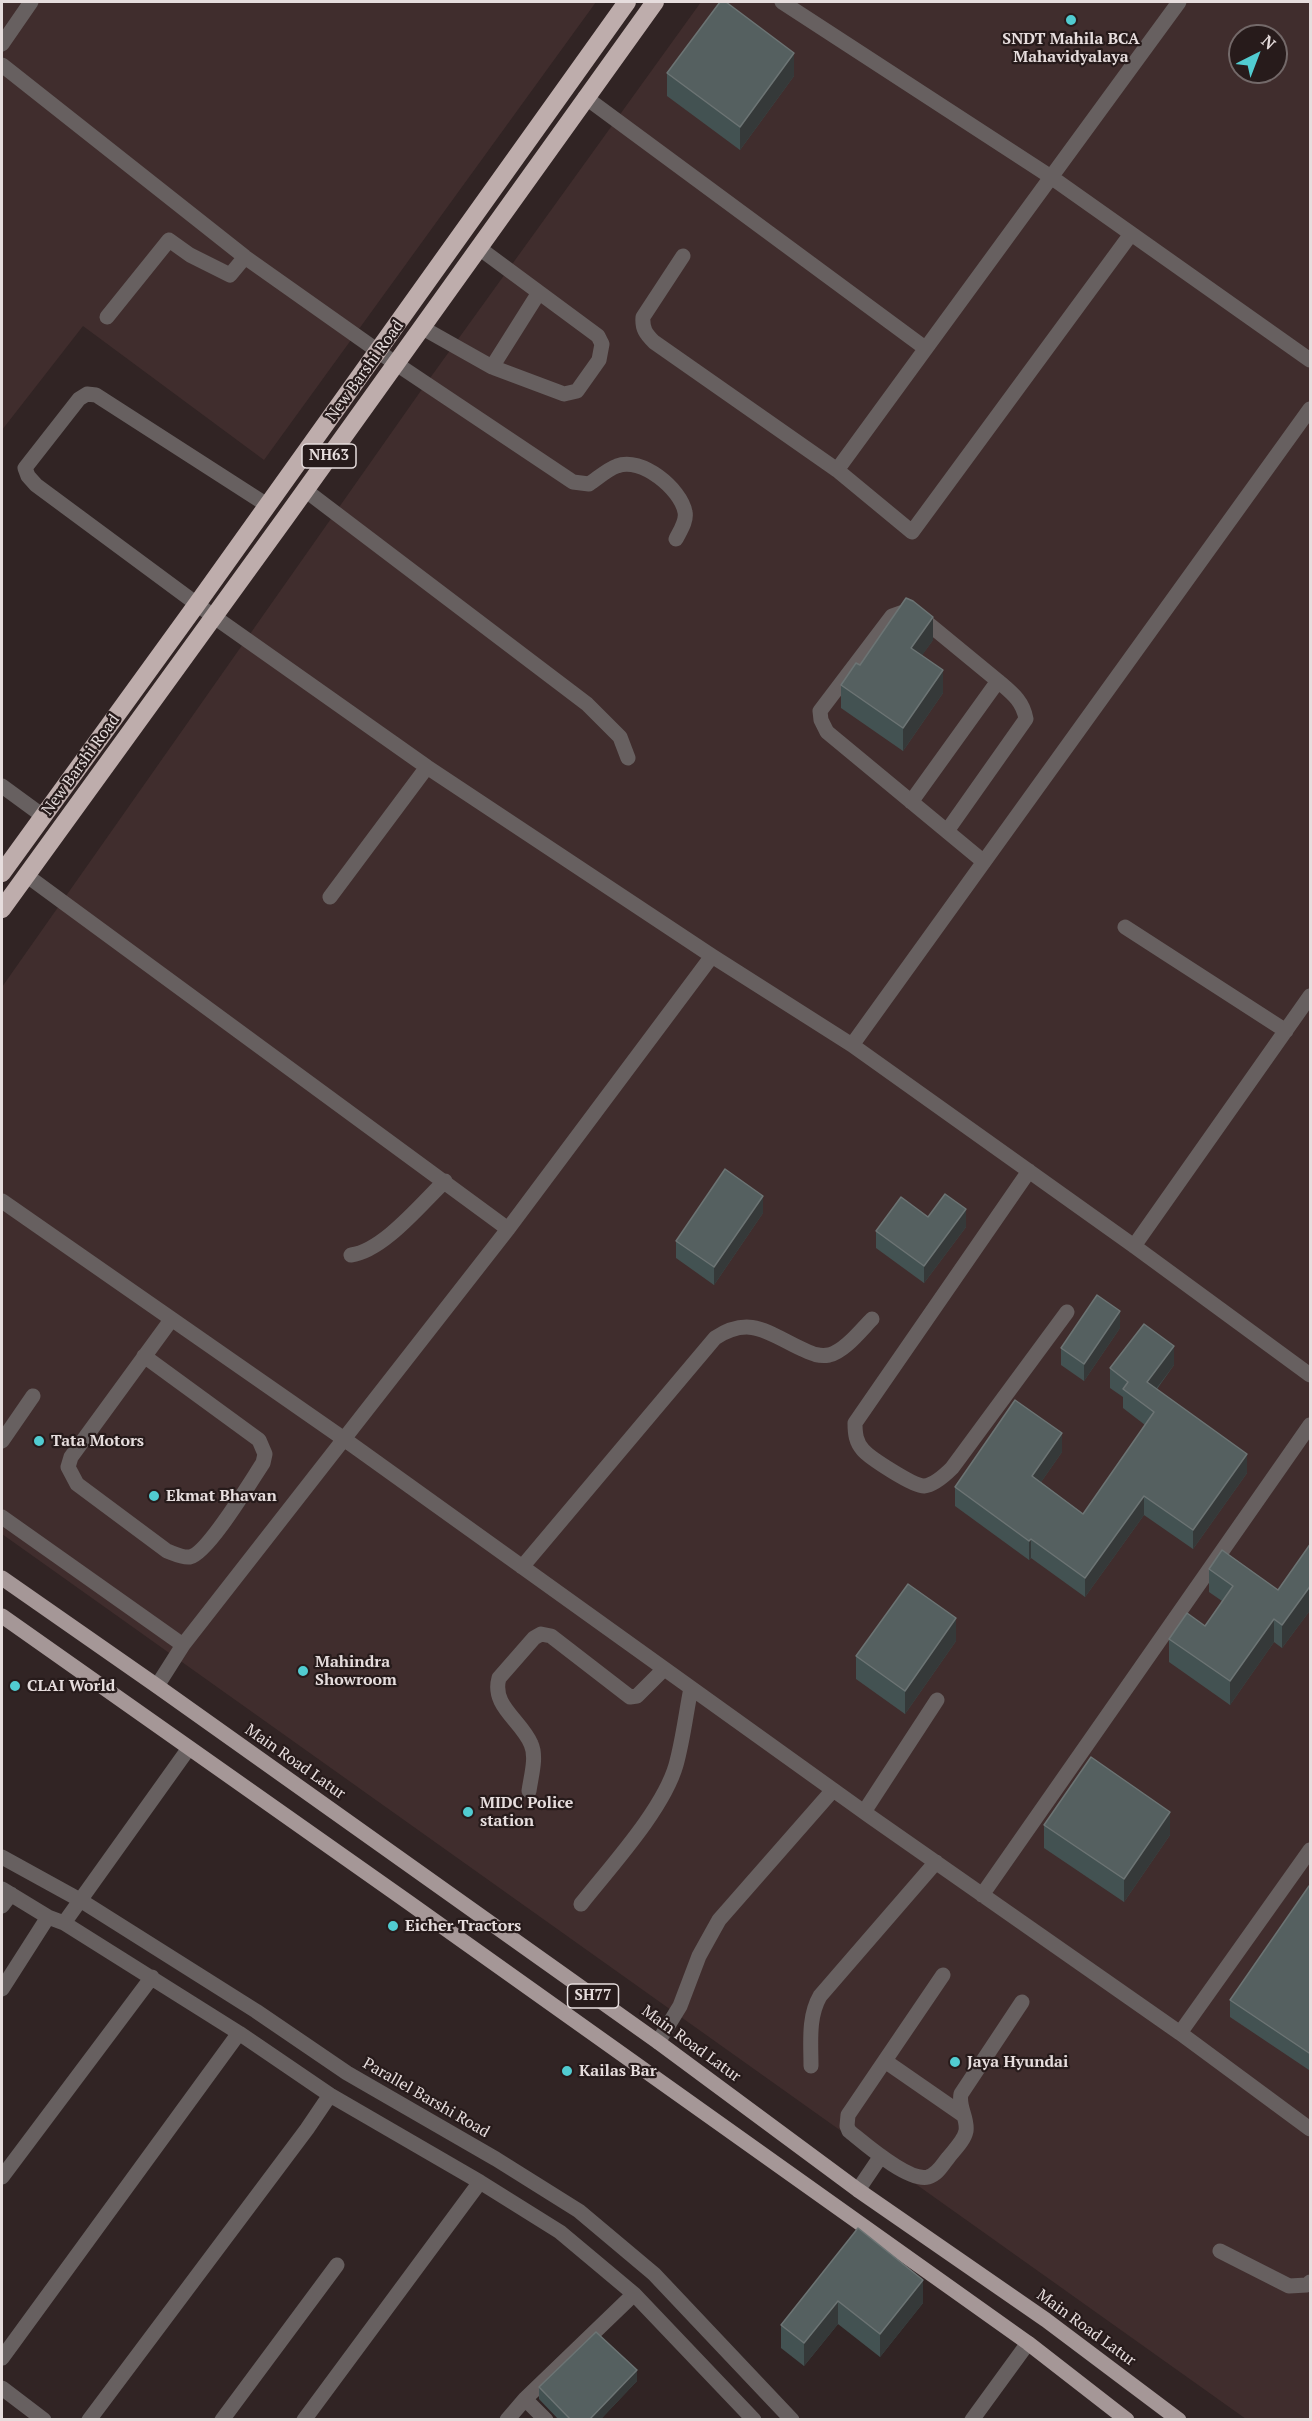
<!DOCTYPE html>
<html>
<head>
<meta charset="utf-8">
<style>
  body { margin:0 }
  #map { position:relative; width:1312px; height:2421px; overflow:hidden; background:#312424; font-family:"PT Serif",serif }
  canvas { display:block }
  .frame { position:absolute; inset:0; border:3px solid #e6dddd; pointer-events:none }
  .north { position:absolute; left:1228px; top:24px; width:60px; height:60px; box-sizing:border-box; background:#271b1b; border:2px solid #736969; border-radius:50%; rotate:42deg; font-size:16px; font-weight:700; line-height:24px; text-align:center; color:#e6dddd }
  .north::after { content:''; display:block; margin:auto; width:21px; height:27px; background:#51ccd1; clip-path:polygon(50% 0,100% 100%,50% 72%,0 100%) }
</style>
</head>
<body>
<div id="map">
<canvas width="1312" height="2421"></canvas>
<div class="frame"></div>
<div class="north">N</div>
</div>
<script>
const ctx = document.querySelector('canvas').getContext('2d');
ctx.lineJoin = 'round';
function paint(path, color) {
  ctx.fillStyle = color;
  ctx.fill(path, 'evenodd');
}
function stroke(path, color, width, dash) {
  ctx.strokeStyle = color;
  ctx.lineWidth = width;
  ctx.lineCap = dash ? 'butt' : 'round';
  ctx.setLineDash(dash || []);
  ctx.stroke(path);
}
function drawText(font, color, halo, rows, align = 'center') {
  ctx.font = font + ' "PT Serif",serif';
  ctx.lineWidth = 4.5;
  ctx.setLineDash([]);
  ctx.textBaseline = 'middle';
  ctx.strokeStyle = halo;
  ctx.fillStyle = color;
  for (const [text, x, y, turn = 0] of rows) {
    ctx.save();
    ctx.translate(x, y);
    ctx.rotate((+turn || 0) * Math.PI / 180);
    ctx.textAlign = isNaN(turn) ? turn : align;
    if (halo) ctx.strokeText(text, 0, 0);
    ctx.fillText(text, 0, 0);
    ctx.restore();
  }
}
paint(new Path2D(`
  M2 2H596L264 460 83 326 2 430Z
  M701 2H1310V2419H1246L2 1534V987L420 392ZM1240 36H1276V72H1240Z`), '#402d2d');
stroke(new Path2D(`
  M782 2 1051 177 1310 360
  M2 44 31 2
  M2 65 245 257 395 363 573 482 589 484C598 478 608 469 617 466 641 456 681 489 685 512 687 521 680 531 676 539
  M585 97 925 348
  M1131 234 912 532 837 470 1179 2
  M683 256 643 317C642 329 646 334 654 342L837 470
  M107 317 169 240 190 255 230 275 245 257
  M421 327 492 367 564 394 577 391 599 360 602 344 598 336 479 248
  M492 367 538 294
  M305 490 587 704 620 737 628 758
  M267 505 96 395 87 394 79 399 25 468 28 476 36 485 213 616 427 767 712 956 852 1045 1134 1246 1310 1375
  M2 786 43 816
  M911 802 998 681C1012 693 1023 701 1026 719L947 831
  M984 862 827 732 821 720 820 711 892 616 906 611 919 616 998 681
  M26 875 508 1229
  M330 897 427 767
  M1125 927 1286 1031
  M852 1045 1310 409
  M1029 1171 855 1423C855 1434 856 1442 863 1450 870 1458 913 1486 924 1486 934 1485 944 1476 952 1468L1067 1312
  M2 1201 344 1439 871 1817 1180 2033 1310 2129
  M1134 1246 1310 996
  M351 1255C383 1251 421 1204 445 1181
  M144 1356 259 1440 265 1454 263 1463C251 1481 208 1553 190 1557 182 1558 175 1554 167 1551L77 1484 68 1467 71 1457 171 1320
  M2 1441 33 1396
  M2 1517 183 1645
  M522 1567 715 1338C750 1315 768 1333 802 1349 811 1353 818 1357 829 1355 845 1351 861 1330 872 1319
  M157 1686 183 1645 508 1229 712 956
  M529 1791C531 1776 537 1757 531 1744 521 1720 491 1706 499 1678L534 1638 541 1634 551 1636 630 1697 637 1696 664 1669
  M864 1812 937 1700
  M2 1857 80 1900 256 2011 347 2073 496 2159 579 2211 654 2274 792 2420
  M2 1889 48 1917 64 1923 239 2033 330 2095 480 2182 560 2232 634 2294 754 2420
  M982 1895 1310 1425
  M581 1904C611 1866 663 1810 676 1765 683 1740 686 1713 691 1688
  M2 1906 11 1894
  M64 1923 189 1748
  M943 1975 848 2115 847 2126 849 2131C864 2143 908 2182 928 2177 938 2174 942 2165 948 2158 954 2150 964 2141 966 2131 968 2118 958 2107 961 2094L1022 2002
  M2 1989 48 1917
  M1180 2033 1310 1850
  M658 2042 680 2006 699 1956 719 1920 833 1790
  M885 2061 963 2115
  M811 2066C811 2042 808 2017 820 1996L936 1862
  M2 2177 152 1977
  M858 2190 881 2156
  M1220 2251 1289 2286 1307 2285 1310 2282
  M2 2358 239 2033
  M2 2388 44 2420
  M525 2399 546 2420
  M89 2420 307 2129 330 2095
  M222 2420 337 2265
  M304 2420 480 2182
  M507 2420 525 2399 634 2294
  M972 2420 1028 2343`), '#676060', 15);
stroke(new Path2D(`
  M2 1578 157 1686 658 2042 858 2190 1046 2320 1179 2420
  M2 1616 408 1902 1028 2343 1127 2420`), '#a59797', 15);
stroke(new Path2D(`
  M2 873 197 604 627 2
  M2 909 286 517 655 2`), '#beadac', 18);
paint(new Path2D(`
  M667 73 794 76 740 150 667 96Z
  M933 640 922 655 943 693 903 751 841 708V685L860 665Z
  M763 1213 714 1285 676 1258V1241Z
  M928 1217 966 1227 924 1283 876 1248V1231Z
  M1120 1328 1084 1381 1061 1365V1348Z
  M1174 1365 1157 1389 1247 1473 1193 1549 1144 1515 1085 1597 1031 1558 1029 1560 955 1506V1487L1062 1452 1041 1482 1083 1514 1145 1425 1123 1408V1397L1110 1388V1368Z
  M1311 1543V1609L1282 1648 1274 1642 1230 1705 1169 1662V1639L1205 1626 1222 1601 1209 1592V1569L1278 1590Z
  M956 1641 905 1714 856 1679V1656Z
  M1044 1825 1170 1835 1124 1902 1044 1848Z
  M1311 1887V2068L1309 2070 1230 2017V2000Z
  M858 2228 923 2303 880 2357 838 2324 804 2366 781 2348V2325Z
  M637 2381 600 2420H559L539 2399V2387Z`), '#435252');
paint(new Path2D(`
  M794 53V76L740 150V127Z
  M933 617V640L911 671V648Z
  M943 670V693L903 751V728Z
  M763 1196V1213L714 1285V1267Z
  M966 1209V1227L924 1283V1266Z
  M1120 1311V1328L1084 1381V1364Z
  M1174 1346V1365L1147 1401V1382Z
  M1062 1433V1452L1032 1495V1476Z
  M1247 1454V1473L1193 1549V1530Z
  M1144 1496V1515L1085 1597V1578Z
  M1031 1539V1558L1029 1560V1541Z
  M1311 1585V1609L1282 1648V1625Z
  M956 1618V1641L905 1714V1691Z
  M1274 1619V1642L1230 1705V1681Z
  M1170 1812V1835L1124 1902V1879Z
  M1311 2050V2068L1309 2070V2053Z
  M923 2280V2303L880 2357V2334Z
  M838 2301V2324L804 2366V2343Z
  M637 2370V2381L600 2420H589Z`), '#353939');
const building = new Path2D(`
  M720 2H726L794 53 740 127 667 73Z
  M906 598 913 601 933 617 911 648 943 670 903 728 841 685 856 663 860 665Z
  M725 1169 763 1196 714 1267 676 1241Z
  M945 1194 966 1209 924 1266 876 1231 901 1197 928 1217Z
  M1097 1295 1120 1311 1084 1364 1061 1348Z
  M1144 1324 1174 1346 1147 1382 1247 1454 1193 1530 1144 1496 1085 1578 1031 1539 1029 1541 955 1487 1015 1400 1062 1433 1032 1476 1083 1514 1154 1412 1123 1389 1128 1382 1110 1368Z
  M1311 1543V1585L1282 1625 1274 1619 1230 1681 1169 1639 1187 1613 1205 1626 1233 1586 1209 1569 1222 1550 1278 1590Z
  M908 1584 956 1618 905 1691 856 1656Z
  M1091 1757 1170 1812 1124 1879 1044 1825Z
  M1309 1886 1311 1887V2050L1309 2053 1230 2000Z
  M858 2228 923 2280 880 2334 838 2301 804 2343 781 2325Z
  M596 2332 637 2370 589 2420H571L539 2387Z`);
paint(building, '#556060');
stroke(building, '#6c7474', 1.5);
for (const [x, y, r, color] of [
  [1071,20,6,"#51ccd1"],
  [39,1441,6,"#51ccd1"],
  [154,1496,6,"#51ccd1"],
  [303,1671,6,"#51ccd1"],
  [15,1686,6,"#51ccd1"],
  [468,1812,6,"#51ccd1"],
  [393,1926,6,"#51ccd1"],
  [955,2062,6,"#51ccd1"],
  [567,2071,6,"#51ccd1"]
]) {
  const dot = new Path2D();
  dot.arc(x, y, r, 0, 2 * Math.PI);
  ctx.fillStyle = color;
  ctx.fill(dot);
  stroke(dot, '#271b1b', 2);
}
for (const [x, y, w] of [
  [329,456,54],
  [593,1996,51]
]) {
  const box = new Path2D();
  box.roundRect(x - w / 2, y - 12, w, 24, 4.5);
  ctx.fillStyle = '#271b1b';
  ctx.fill(box);
  stroke(box, '#e6dddd', 1.5);
}
drawText('bold 15px', '#e6dddd', null, [
  ["NH63",329,456],
  ["SH77",593,1996]
]);
drawText('bold 16px', '#e6dddd', '#271b1b', [
  ["SNDT Mahila BCA",1071,39,"center"],
  ["Mahavidyalaya",1071,57,"center"],
  ["Tata Motors",51,1441],
  ["Ekmat Bhavan",166,1496],
  ["Mahindra",315,1662],
  ["Showroom",315,1680],
  ["CLAI World",27,1686],
  ["MIDC Police",480,1803],
  ["station",480,1821],
  ["Eicher Tractors",405,1926],
  ["Jaya Hyundai",967,2062],
  ["Kailas Bar",579,2071]
], 'left');
drawText('16px', '#e6dddd', '#271b1b', [
  ["New Barshi Road",365,371,-54],
  ["New Barshi Road",81,765,-54],
  ["Main Road Latur",295,1762,35],
  ["Main Road Latur",691,2044,36],
  ["Parallel Barshi Road",426,2098,30],
  ["Main Road Latur",1086,2328,36]
]);
</script>
</body>
</html>
